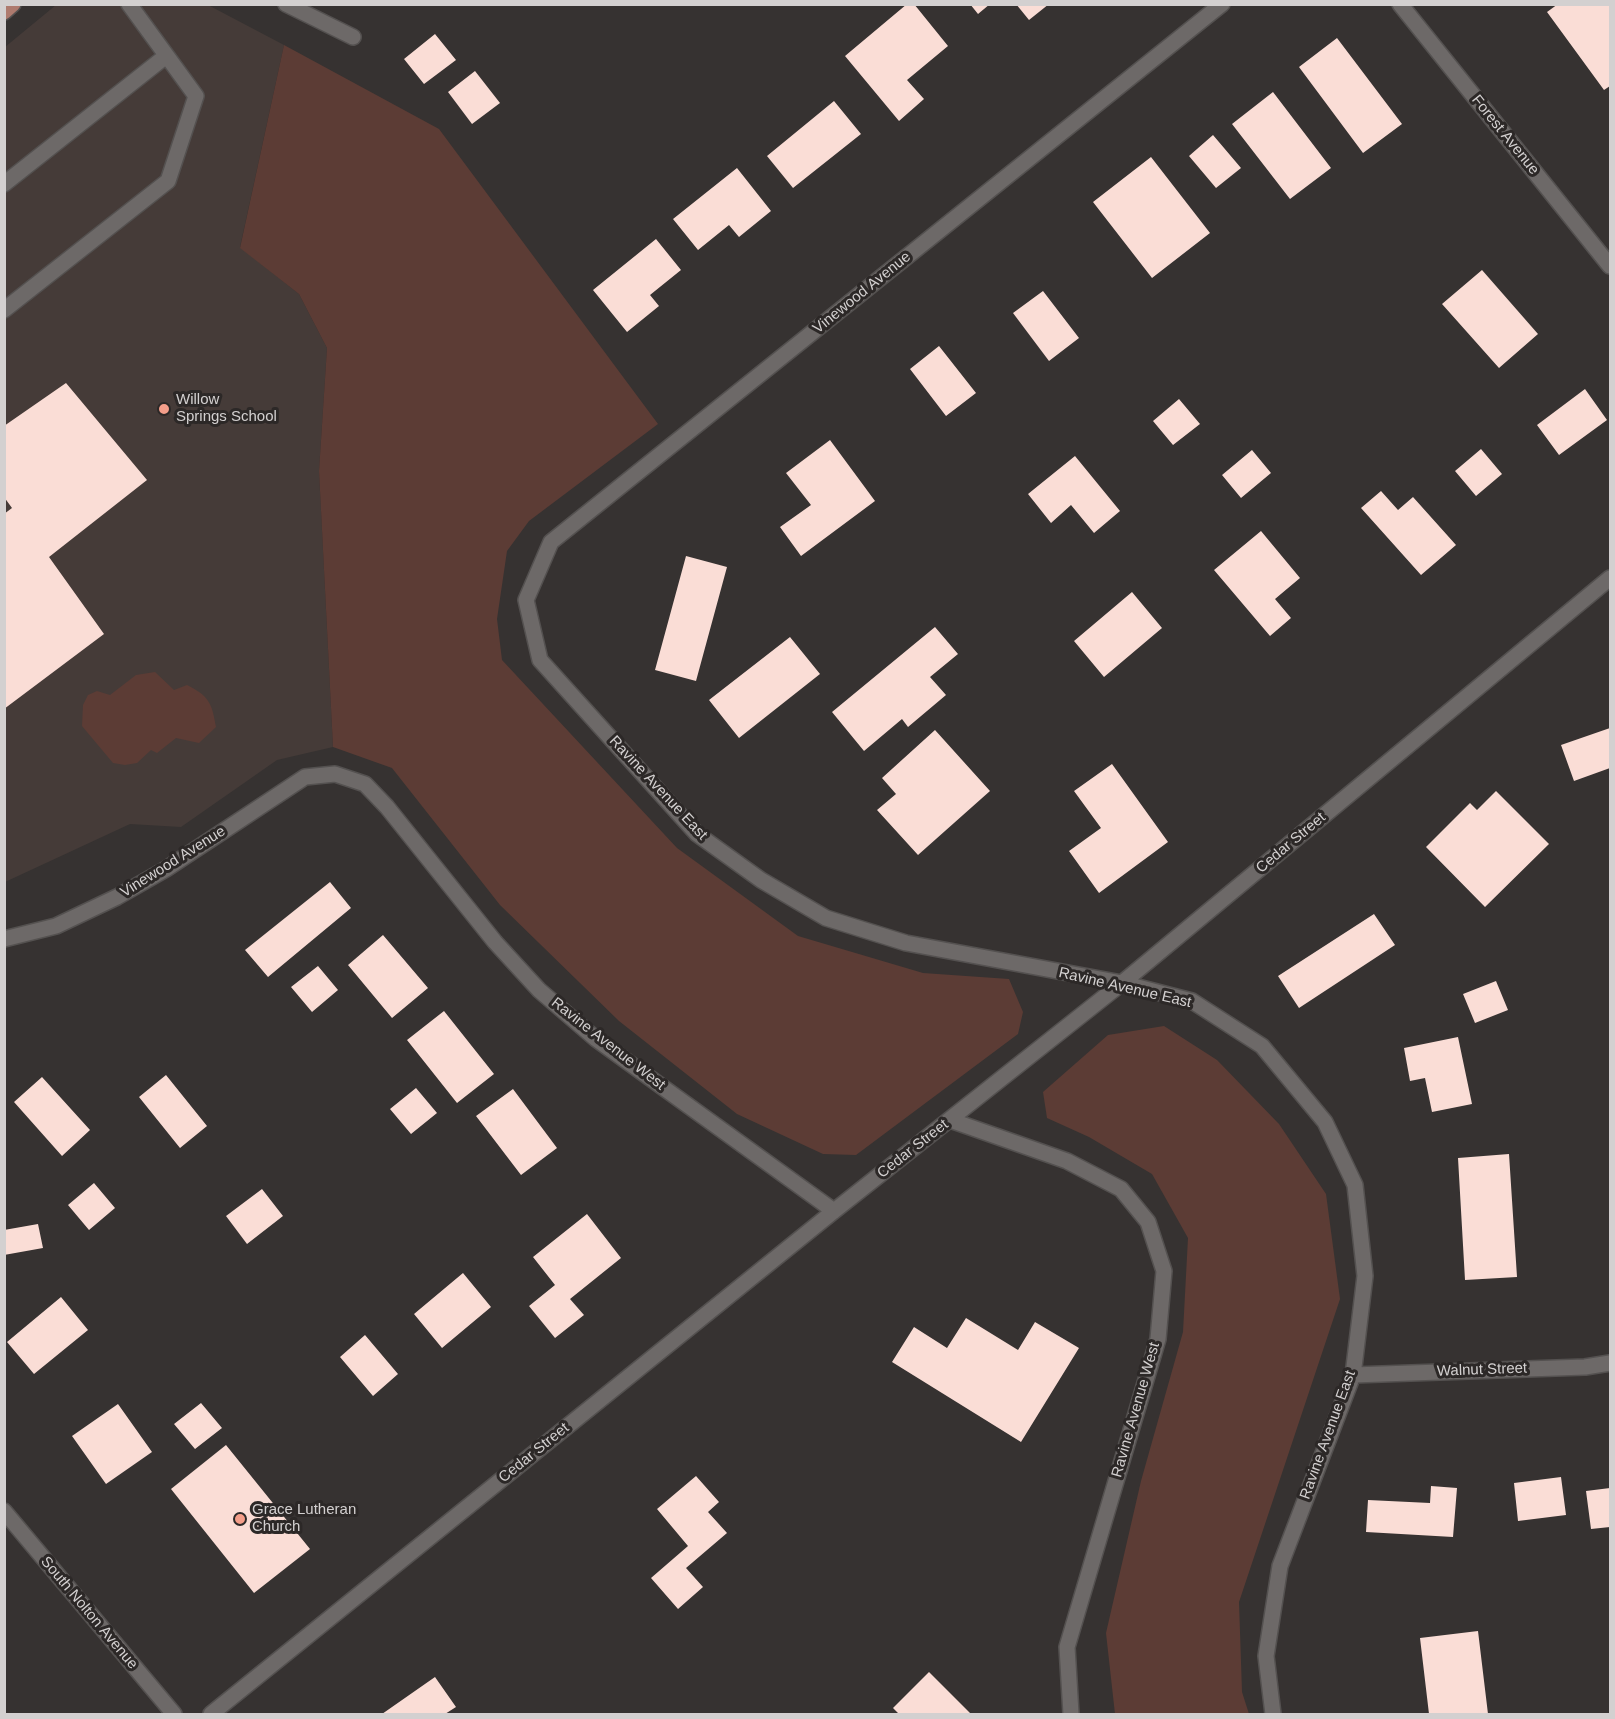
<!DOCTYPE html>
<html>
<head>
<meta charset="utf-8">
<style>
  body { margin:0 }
  #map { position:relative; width:1615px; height:1719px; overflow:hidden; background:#363231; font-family:Helvetica,sans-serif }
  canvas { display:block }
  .frame { position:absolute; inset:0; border:6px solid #d3d0d0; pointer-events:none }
</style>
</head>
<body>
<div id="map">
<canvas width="1615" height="1719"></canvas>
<div class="frame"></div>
</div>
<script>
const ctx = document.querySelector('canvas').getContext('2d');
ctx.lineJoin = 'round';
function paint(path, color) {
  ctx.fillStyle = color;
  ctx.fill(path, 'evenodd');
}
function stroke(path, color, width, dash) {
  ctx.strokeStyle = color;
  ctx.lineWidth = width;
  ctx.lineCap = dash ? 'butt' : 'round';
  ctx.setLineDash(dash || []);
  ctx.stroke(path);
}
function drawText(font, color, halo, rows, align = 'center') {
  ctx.font = font + ' Helvetica,sans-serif';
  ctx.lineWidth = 6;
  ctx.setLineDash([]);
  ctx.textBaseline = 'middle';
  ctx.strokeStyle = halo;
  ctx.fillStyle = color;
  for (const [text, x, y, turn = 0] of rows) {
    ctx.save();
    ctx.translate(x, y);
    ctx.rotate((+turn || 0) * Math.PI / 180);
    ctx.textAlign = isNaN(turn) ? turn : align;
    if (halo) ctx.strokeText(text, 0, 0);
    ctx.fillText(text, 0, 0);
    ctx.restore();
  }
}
paint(new Path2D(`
  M56 5H208L284 45 240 247 299 294 327 348 319 471 333 747 277 760 181 827 130 824 5 882V47Z`), '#453b38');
paint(new Path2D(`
  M284 45 439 129 658 424 529 521 507 551 497 619 502 660 677 848 798 936 923 973 1009 979 1023 1012 1018 1034 856 1155 823 1154 737 1114 619 1021 500 905 392 768 333 747 319 471 327 348 299 294 240 248Z
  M155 672 174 690 187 685C209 696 212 703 216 727L199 743 176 738 157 753 151 750 137 763 125 765 113 763 82 726 83 705 88 695 97 691 110 695 136 675Z
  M1164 1026 1217 1060 1279 1124 1326 1194 1340 1299 1239 1602 1242 1692 1249 1714H1115L1106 1633 1141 1481 1183 1332 1188 1238 1152 1174 1089 1137 1047 1118 1043 1092 1108 1035Z`), '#5c3c35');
paint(new Path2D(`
  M907 4H914L948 46 907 80 924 99 899 121 845 56Z
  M970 4H990L978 14Z
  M1016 4H1049L1029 20Z
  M1558 4H1610V86L1604 90 1547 12Z
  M435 34 456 60 424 84 404 59Z
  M1337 38 1402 124 1363 153 1299 67Z
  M475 71 500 103 472 124 448 92Z
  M1273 92 1331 168 1290 199 1232 124Z
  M834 101 861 134 793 188 767 156Z
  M1213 135 1241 168 1216 188 1189 156Z
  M1151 157 1210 233 1152 278 1093 202Z
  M737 168 771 211 739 237 729 225 698 250 673 219Z
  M656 239 681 270 650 295 659 306 627 332 593 290Z
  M1482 270 1538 334 1499 368 1442 304Z
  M1043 291 1079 338 1049 361 1013 313Z
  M939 346 976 393 946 416 910 369Z
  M66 383 147 480 49 557 104 634 4 709V514L12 508 4 497V426Z
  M1585 389 1607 420 1559 455 1537 425Z
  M1179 399 1200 424 1173 445 1153 421Z
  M830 440 875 501 801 556 780 527 811 505 786 473Z
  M1481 449 1502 474 1476 496 1455 471Z
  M1252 450 1271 473 1241 498 1222 475Z
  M1075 456 1120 511 1094 533 1071 505 1051 523 1028 494Z
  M1381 491 1398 510 1413 497 1456 545 1421 575 1361 508Z
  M1261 531 1300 578 1275 599 1291 618 1270 636 1214 570Z
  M686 556 727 567 696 681 655 670Z
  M1132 592 1162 628 1104 677 1074 641Z
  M935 627 958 654 930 677 946 695 908 727 902 719 864 751 832 712Z
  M790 637 820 674 739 738 709 700Z
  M1610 728V768L1574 781 1561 745Z
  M935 730 990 791 918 855 877 810 896 794 882 778Z
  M1112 764 1168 842 1099 893 1069 851 1101 828 1074 791Z
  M1496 791 1549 844 1485 907 1426 847 1470 803 1477 810Z
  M330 882 351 908 268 977 245 950Z
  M1374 914 1395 945 1299 1008 1278 976Z
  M383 935 428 988 392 1018 348 965Z
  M318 966 338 990 312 1012 291 987Z
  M1496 981 1508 1010 1475 1023 1463 994Z
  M444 1011 494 1074 457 1103 407 1040Z
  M1458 1037 1472 1104 1432 1112 1425 1078 1410 1081 1404 1048Z
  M166 1075 207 1126 180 1148 139 1097Z
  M42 1077 90 1130 62 1156 14 1102Z
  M416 1088 437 1113 411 1134 390 1109Z
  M513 1089 557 1148 521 1175 476 1116Z
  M1509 1154 1517 1277 1465 1280 1458 1158Z
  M94 1183 115 1208 89 1230 68 1205Z
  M262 1189 283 1216 247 1244 226 1216Z
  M587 1214 621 1258 570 1299 584 1315 555 1338 529 1306 555 1285 533 1257Z
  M38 1224 43 1248 4 1255V1230Z
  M463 1273 491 1307 442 1348 414 1314Z
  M61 1297 88 1330 34 1374 7 1342Z
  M966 1318 1018 1350 1035 1322 1079 1348 1021 1442 892 1362 914 1327 947 1348Z
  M365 1335 398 1374 373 1396 340 1357Z
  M201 1403 222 1428 195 1449 174 1424Z
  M118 1404 152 1452 106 1484 72 1436Z
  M226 1445 310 1549 254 1593 171 1489Z
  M696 1476 719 1502 708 1512 727 1533 686 1568 703 1587 678 1609 651 1578 688 1546 657 1509Z
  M1561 1477 1566 1515 1518 1521 1514 1483Z
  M1431 1486 1457 1488 1453 1537 1366 1532 1368 1500 1430 1503Z
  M1610 1488V1527L1591 1529 1586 1491Z
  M1478 1631 1488 1714H1429L1420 1638Z
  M929 1672 971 1714H899L893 1708Z
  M435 1677 456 1707 445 1714H382Z`), '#faddd6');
const minor = new Path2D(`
  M286 4 353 37
  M1222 4 551 542 526 600 540 660 697 834 761 880 826 918 906 943 1122 983 1192 1001 1262 1046 1325 1122 1355 1185 1365 1276 1353 1375 1280 1566 1266 1656 1273 1714
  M1400 4 1610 266
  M4 184 166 56
  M4 310 168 181 196 96 129 4
  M4 939 56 926 117 897 166 869 305 777 335 774 365 784 387 807 495 942 539 990 596 1039 834 1211
  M950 1120 1067 1161 1121 1189 1148 1222 1164 1271 1158 1339 1067 1647 1071 1714
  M1353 1375 1585 1367 1610 1363
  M4 1511 174 1714
  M211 1714 834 1211 1122 983 1610 578`);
const major = new Path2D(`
  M4 12 13 4`);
stroke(minor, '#545150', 18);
stroke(major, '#545150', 18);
stroke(minor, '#6d6968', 15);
stroke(major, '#ae7a6e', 15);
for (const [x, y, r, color] of [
  [164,409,6,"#f49e8a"],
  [240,1519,6,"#f49e8a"]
]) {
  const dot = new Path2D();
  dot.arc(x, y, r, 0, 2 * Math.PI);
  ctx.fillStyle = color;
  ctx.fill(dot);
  stroke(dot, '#2c2827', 2);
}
drawText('15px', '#d3d0d0', '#2c2827', [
  ["Forest Avenue",1505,135,51],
  ["Vinewood Avenue",862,293,-39],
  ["Ravine Avenue East",658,788,47],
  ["Cedar Street",1291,843,-40],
  ["Vinewood Avenue",173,862,-32],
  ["Ravine Avenue East",1125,988,13],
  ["Ravine Avenue West",608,1044,38],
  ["Cedar Street",913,1149,-38],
  ["Walnut Street",1482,1370,-2],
  ["Ravine Avenue West",1136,1410,-74],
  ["Ravine Avenue East",1328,1435,-70],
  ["Cedar Street",534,1453,-39],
  ["South Nolton Avenue",89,1613,50]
]);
drawText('15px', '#d3d0d0', '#2c2827', [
  ["Willow",176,400],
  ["Springs School",176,417],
  ["Grace Lutheran",252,1510],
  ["Church",252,1527]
], 'left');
</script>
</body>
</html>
